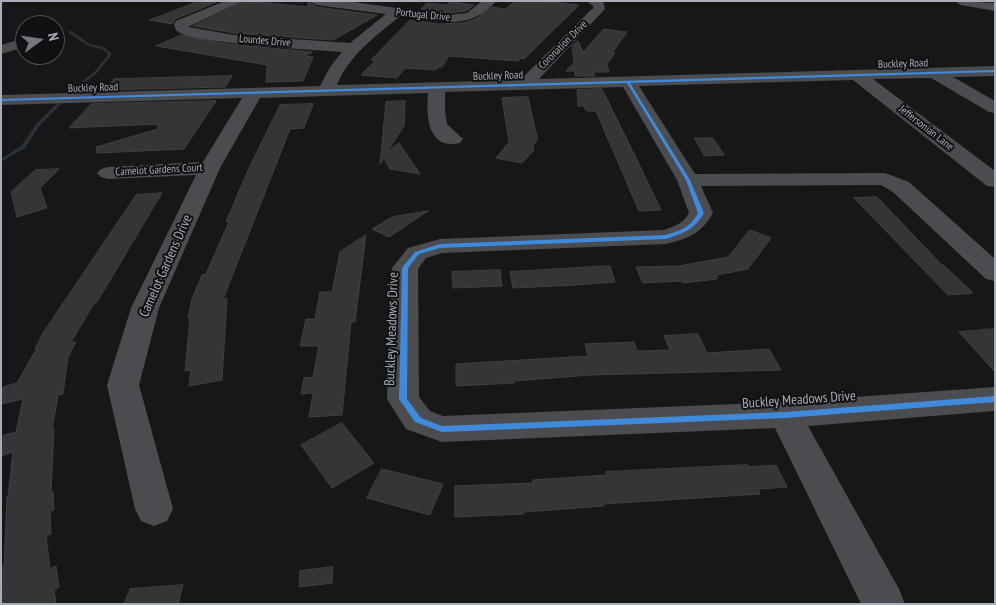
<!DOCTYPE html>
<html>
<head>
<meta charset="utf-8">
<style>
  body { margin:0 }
  #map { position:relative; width:996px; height:605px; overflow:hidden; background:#171717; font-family:"PT Sans Narrow",sans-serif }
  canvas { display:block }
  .frame { position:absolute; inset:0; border:2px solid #a8adb8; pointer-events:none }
  .north { position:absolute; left:15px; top:15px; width:50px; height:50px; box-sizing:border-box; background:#111113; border:1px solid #4d4f55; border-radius:50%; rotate:76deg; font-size:14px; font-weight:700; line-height:20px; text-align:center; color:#a8adb8 }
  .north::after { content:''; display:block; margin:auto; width:18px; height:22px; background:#757880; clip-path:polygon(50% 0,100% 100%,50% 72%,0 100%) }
</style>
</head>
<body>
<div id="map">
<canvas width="996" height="605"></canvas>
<div class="frame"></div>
<div class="north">N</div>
</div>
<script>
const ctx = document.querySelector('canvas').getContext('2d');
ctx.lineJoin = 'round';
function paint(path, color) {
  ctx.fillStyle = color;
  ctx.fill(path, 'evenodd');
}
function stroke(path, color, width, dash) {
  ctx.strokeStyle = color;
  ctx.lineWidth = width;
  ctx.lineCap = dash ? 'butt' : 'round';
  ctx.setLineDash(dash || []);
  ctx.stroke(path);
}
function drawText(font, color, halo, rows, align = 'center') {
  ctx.font = font + ' "PT Sans Narrow",sans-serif';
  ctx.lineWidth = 4;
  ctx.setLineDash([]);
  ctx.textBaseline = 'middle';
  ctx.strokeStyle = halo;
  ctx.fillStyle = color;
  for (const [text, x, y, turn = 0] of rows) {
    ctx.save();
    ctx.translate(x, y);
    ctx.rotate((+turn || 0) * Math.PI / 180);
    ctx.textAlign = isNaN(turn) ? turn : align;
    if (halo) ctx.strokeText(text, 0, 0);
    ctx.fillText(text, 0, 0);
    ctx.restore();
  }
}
paint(new Path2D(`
  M69 31H71L90 44 104 47 111 53V56L97 73 71 94 40 125 25 148 1 162V159L21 146 37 123 69 92 95 71 107 56 108 54 102 49 88 46 69 33Z`), '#2a3239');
const building = new Path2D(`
  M200 1H219L175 19 172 24 150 20Z
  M245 1 308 7V1L316 7 377 15 333 40 234 33 194 26Z
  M516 1 551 2 579 5 524 59 521 58 518 61 449 56 442 67H438L436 70 405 68 397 78 361 75 375 61 371 60 410 20 439 24 464 23 476 19 492 7 505 9Z
  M451 2 474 5 466 11 448 13 421 9 427 3 446 5Z
  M604 29 627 32 612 53H615L607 64 609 72H593L595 76H575V71H566L574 63 572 46 578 41 583 52Z
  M182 35 227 44 312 52 305 56 313 57 303 81 266 82 267 65 156 46Z
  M232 76 225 87 104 90 114 79Z
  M602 89 638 162 661 210 639 211 596 111H586L584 106H578L577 90Z
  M528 97 537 137V140L533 146 534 150 522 163 496 158 509 142 502 98Z
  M216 101 184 149 97 153 96 147 158 129 157 124 69 128 91 104Z
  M405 101 404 126 387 152 399 143 420 174 390 169 384 158 380 164 386 102Z
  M313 104 304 128 290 129 223 299 227 298 222 380 189 386 191 370 185 371 190 318H188L192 299 202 275 206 274 229 222H226L249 168 280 105Z
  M695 138H713L724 155 705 156Z
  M59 169 40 188 47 208 17 217 11 192 35 170Z
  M162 193 97 302H95L71 342H76L68 357 63 394 58 395 52 430 54 429 51 492H53L54 510 50 511 51 534 46 536 50 569 56 566 59 587 54 590 56 604H2L1 568 4 566 7 497 8 496 13 452 1 456V436L16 432 23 399 1 404 3 387 17 383 37 348 35 349 43 333 136 195Z
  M877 197 941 264 949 270 973 293 948 295 854 198Z
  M428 211 389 237 372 229 392 217Z
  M750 230 771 238 748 269 717 275V279L683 283 682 281 643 283 636 267 679 266 728 257Z
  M366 235 355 322H351L342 415 309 417 313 393 301 394 304 378 313 377 319 346H300L306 319H315L320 292H332L340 252Z
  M610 266 615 282 575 285 513 288 510 272Z
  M500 270 502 286 453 288 452 272Z
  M995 329V372L959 332Z
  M698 334 707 353 769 349 781 370 590 375 514 381V383L456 386V364L588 356 585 344 634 342 637 351 670 350 664 336Z
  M342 423 374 463 332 488 301 445Z
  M748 465V467L776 465 787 487 758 489 760 494 604 504V506L524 512V514L455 517V486L533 483V480L606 475V472Z
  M382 469 443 484 430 515 367 498Z
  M333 567 332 583 299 587 300 571Z
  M183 585 178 604H124L130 589Z`);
paint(building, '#353536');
stroke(building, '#3f4043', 1);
paint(new Path2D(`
  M225 1H243L188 27 234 35 350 43 386 14 316 5 310 1H346L448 15 467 13 482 1H496C471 32 434 21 400 16 376 36 349 55 337 85L520 80 593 8V6L587 1H603L605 9 539 79 995 66V76L953 77 995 101V113L989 112 931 78 873 79 995 171V187L987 186 853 80 639 86 695 174 885 173 909 182 995 259V281L986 279 893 192 881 185 701 186 713 213C702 233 688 239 666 244L442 253 426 258 418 269 419 397 430 411 443 416 785 402 995 387V411L808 426 899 589 905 604H861L775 428 442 442 406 429 387 399 392 268 408 248 440 239 664 230C675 226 684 223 689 213L677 180 623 87 445 92V111L447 124 463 139 460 143C427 151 426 114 428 93L260 98 220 168 159 308 139 385 173 509 167 521 154 526 141 521 135 509 107 385 131 308 196 175 108 179 101 177 97 173 101 169 108 167 203 162 242 98 1 105V95L320 86 330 67 342 52C318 50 188 43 177 31 175 29 175 27 174 24L176 21Z
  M25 38V47L1 54V45Z`), '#4b4c50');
paint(new Path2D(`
  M955 1 995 3V11L961 5Z`), '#4d4f52');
paint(new Path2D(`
  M995 70V72L630 83 690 180 704 213C694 230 684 233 666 239L440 248 419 254 408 268 407 399 421 418 442 426 785 412 995 396V402L785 418 442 432 415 422 399 399 402 268 415 252 440 244 666 235C681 230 690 228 698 213L686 180 627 83 1 101V99Z`), '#408adc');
drawText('11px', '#a8adb8', '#111113', [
  ["Portugal Drive",423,15,6],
  ["Lourdes Drive",265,41,5],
  ["Coronation Drive",563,45,-45],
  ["Buckley Road",903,64,-2],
  ["Buckley Road",498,76,-2],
  ["Buckley Road",93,88,-2],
  ["Jeffersonian Lane",926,128,38],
  ["Camelot Gardens Court",159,170,-3]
]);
drawText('14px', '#a8adb8', '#111113', [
  ["Camelot Gardens Drive",166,266,-66],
  ["Buckley Meadows Drive",392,329,-88],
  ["Buckley Meadows Drive",799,400,-4]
]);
</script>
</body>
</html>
